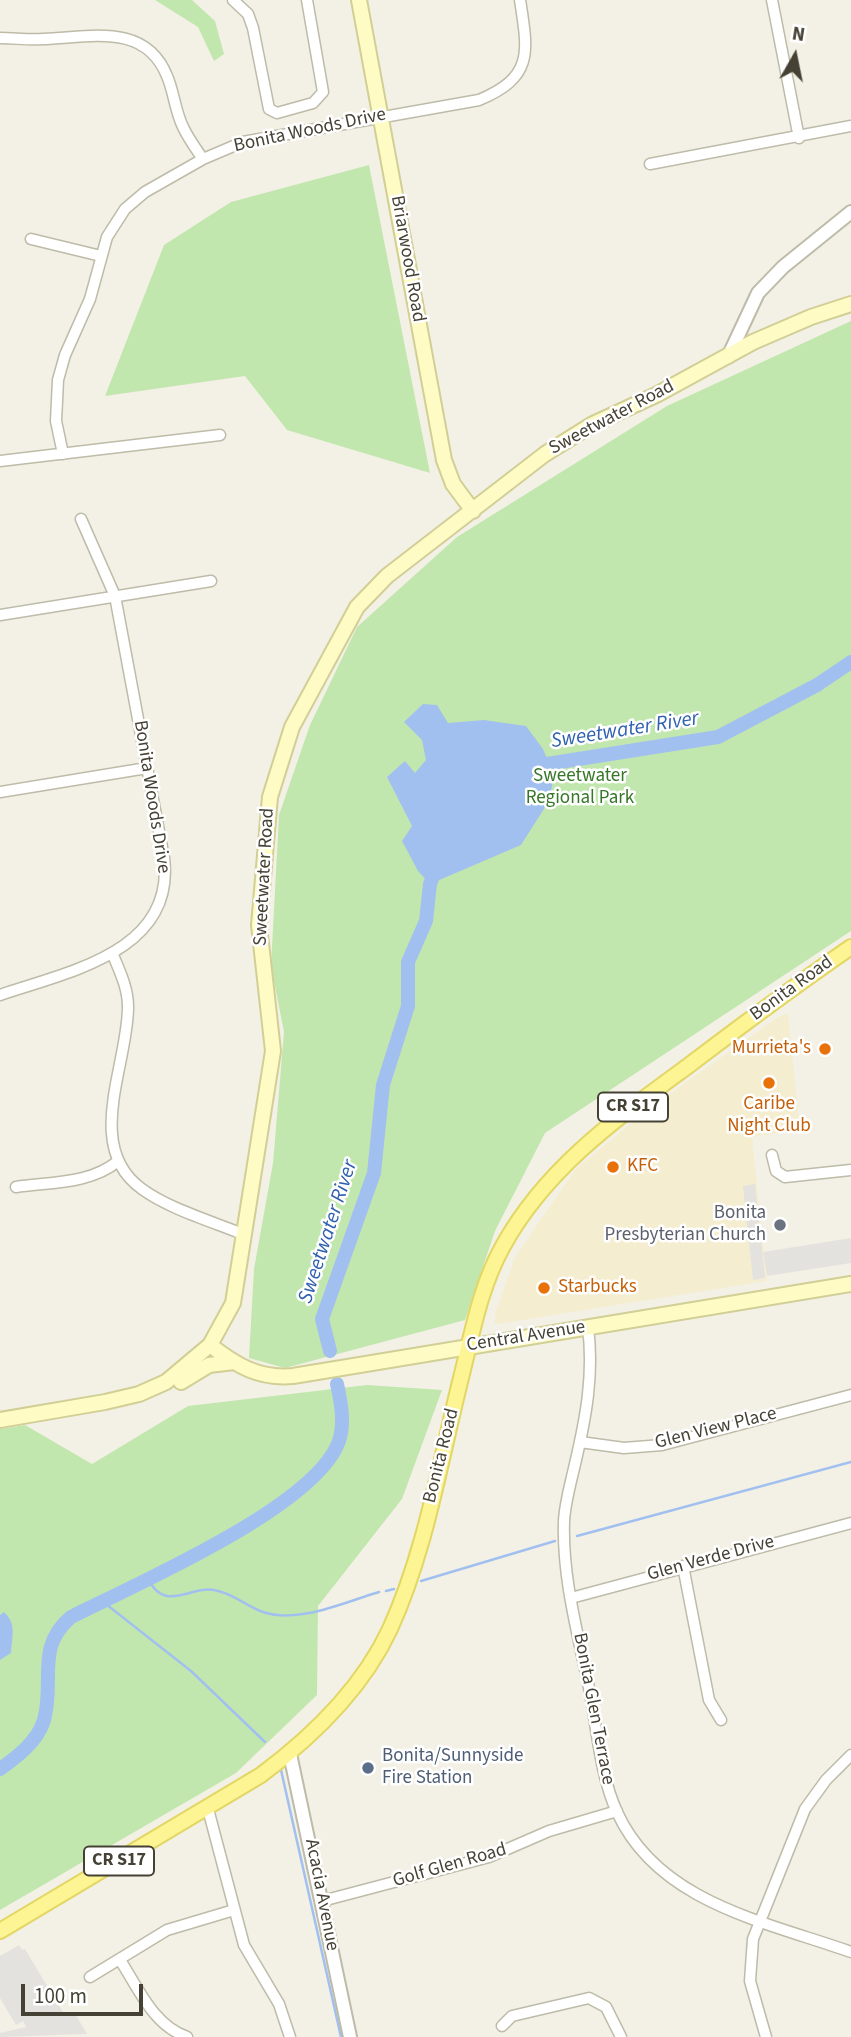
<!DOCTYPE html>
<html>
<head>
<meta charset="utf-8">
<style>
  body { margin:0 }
  #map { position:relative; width:851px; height:2037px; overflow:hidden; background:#f3f1e6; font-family:"Source Sans 3",sans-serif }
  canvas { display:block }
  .north { position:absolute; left:760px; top:21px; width:70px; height:70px; -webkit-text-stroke:5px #fff; paint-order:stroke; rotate:9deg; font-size:19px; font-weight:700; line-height:28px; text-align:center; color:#454235 }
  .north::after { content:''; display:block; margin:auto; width:24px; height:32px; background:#454235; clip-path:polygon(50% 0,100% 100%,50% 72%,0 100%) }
  .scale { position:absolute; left:21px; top:1984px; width:122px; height:32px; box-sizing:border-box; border:4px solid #454235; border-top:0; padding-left:9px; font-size:21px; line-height:24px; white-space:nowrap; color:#454235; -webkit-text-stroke:5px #fff; paint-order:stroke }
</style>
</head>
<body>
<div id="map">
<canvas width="851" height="2037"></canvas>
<div class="north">N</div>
<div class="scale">100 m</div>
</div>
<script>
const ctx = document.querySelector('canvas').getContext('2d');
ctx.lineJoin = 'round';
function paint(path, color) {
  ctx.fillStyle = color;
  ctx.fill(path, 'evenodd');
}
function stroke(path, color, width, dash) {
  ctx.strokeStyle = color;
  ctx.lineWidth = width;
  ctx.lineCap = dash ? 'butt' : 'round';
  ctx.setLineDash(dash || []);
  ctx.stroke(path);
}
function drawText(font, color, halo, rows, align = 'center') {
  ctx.font = font + ' "Source Sans 3",sans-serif';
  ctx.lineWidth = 5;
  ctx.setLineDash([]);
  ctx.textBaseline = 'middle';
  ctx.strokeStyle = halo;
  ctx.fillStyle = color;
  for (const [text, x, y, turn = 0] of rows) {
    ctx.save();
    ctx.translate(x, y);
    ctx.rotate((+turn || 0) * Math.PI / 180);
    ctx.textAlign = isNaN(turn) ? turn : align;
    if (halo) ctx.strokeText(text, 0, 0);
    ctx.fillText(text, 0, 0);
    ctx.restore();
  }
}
paint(new Path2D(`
  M788 1014 800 1130 752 1137 767 1281 497 1324 494 1321 496 1311 515 1257 575 1170 646 1111 778 1017Z`), '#f5edd0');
paint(new Path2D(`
  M155 0H192L215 21 224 54 214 61 198 27Z
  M369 165 430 473 287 430 245 376 105 396 164 245 231 202Z
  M851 321V931L545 1133 495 1231 465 1320 285 1368 249 1358 254 1269 273 1163 284 1032 271 966 279 815 310 725 357 627 457 537 667 406Z
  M367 1385 442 1390 402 1499 318 1606 317 1695 236 1773 0 1910V1429L25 1425 92 1464 188 1406Z`), '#c2e7ae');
paint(new Path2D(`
  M755 1184 765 1278 753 1280 743 1186Z
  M851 1238V1263L767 1276 763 1252Z
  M19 1945 22 1950 25 1949 64 2014 74 2012 87 2034 0 2037V2033L26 2027 23 2021 16 2025 0 1998V1956Z`), '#e3e2de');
paint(new Path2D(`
  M423 704 437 705 448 723 484 720 526 726 543 749 554 776 549 801 521 845 430 884 418 871 402 841 412 826 387 777 405 761 415 773 426 760 422 740 404 722Z
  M4 1612C17 1624 12 1636 11 1653L0 1660V1615Z`), '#a2c0ef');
stroke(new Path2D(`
  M577 1536 851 1462
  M148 1578C164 1614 191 1585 214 1590 233 1593 246 1606 263 1612 299 1624 345 1602 379 1592
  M421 1581 555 1541
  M386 1591 394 1589
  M102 1601 191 1671 265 1742
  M281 1770 341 2037`), '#a2c0ef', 2.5);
stroke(new Path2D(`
  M530 772 547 764 718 737 817 685 851 662
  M330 1351 322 1319 374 1173 383 1085 408 1006V962L426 921 430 884 437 866
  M0 1769C17 1757 38 1741 44 1720 55 1682 35 1647 71 1617 134 1585 316 1507 339 1441 345 1423 341 1402 337 1384`), '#a2c0ef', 14);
const minor = new Path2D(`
  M233 0 248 14 253 28 269 109 277 113 313 103 323 92 307 0
  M772 0 799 138
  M0 38C14 38 29 40 43 39 87 38 145 21 167 76 174 92 175 111 183 127 188 138 196 149 203 159
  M650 164 851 126
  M31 239 101 256
  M63 454 56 421 58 380 65 355 90 299 107 237 125 209 145 192 203 159 243 142 479 100C534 77 528 52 520 0
  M0 461 220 435
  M0 615 211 581
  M0 792 147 768
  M113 955C120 972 128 988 128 1007 128 1065 83 1147 142 1189 169 1209 214 1222 245 1235
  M0 995C67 972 176 952 164 858L115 596 81 519
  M772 1155 776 1171 785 1177 851 1170
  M16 1187C50 1182 91 1184 118 1161
  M588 1327C594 1375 586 1417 575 1464 571 1482 565 1502 564 1521 562 1577 578 1634 589 1688 597 1728 600 1775 617 1812 658 1903 767 1922 851 1952
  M580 1442 624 1448 662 1445 851 1395
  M683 1566 709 1700 721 1720
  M571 1598 851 1523
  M208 1809 244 1945 279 2004 290 2037
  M322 1901 489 1857 549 1831 617 1811
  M120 1960C139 1989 153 2025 187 2037
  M90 1977 167 1930 234 1910
  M502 2026 512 2016 589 1998 606 2007 621 2037
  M766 2037 750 1981 753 1939 805 1809 826 1780 851 1755`);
const tertiary = new Path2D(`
  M728 357 758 293 783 267 851 212
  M290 1754 350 2037`);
const secondary = new Path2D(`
  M359 0 444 460 453 484 473 511
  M210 1345C237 1366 259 1379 293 1376L851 1284
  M181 1382 209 1365 234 1362
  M0 1420 105 1402 139 1394 166 1382 210 1345 233 1303 273 1051 259 925 270 797 292 727 357 607 387 576 545 454 593 424 656 395 753 342 811 317 851 304`);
const primary = new Path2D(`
  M0 1931 261 1775C312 1737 363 1687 390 1629 426 1550 440 1461 461 1378 472 1334 480 1287 503 1246 546 1168 617 1118 688 1066 742 1025 796 985 851 947`);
stroke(minor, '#bebba8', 13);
stroke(tertiary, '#bebba8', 16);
stroke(secondary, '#d2cf96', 18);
stroke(primary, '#e2d664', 18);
stroke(minor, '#fff', 10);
stroke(tertiary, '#fff', 12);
stroke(secondary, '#fefcc4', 14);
stroke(primary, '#fdf494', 14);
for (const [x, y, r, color] of [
  [825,1049,7,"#e8710a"],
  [769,1083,7,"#e8710a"],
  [613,1167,7,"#e8710a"],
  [780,1225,7,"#6b7280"],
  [544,1288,7,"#e8710a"],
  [368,1768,7,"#5c6f8a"]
]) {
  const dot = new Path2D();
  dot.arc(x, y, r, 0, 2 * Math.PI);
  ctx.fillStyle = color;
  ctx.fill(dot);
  stroke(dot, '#fff', 2.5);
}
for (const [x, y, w] of [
  [633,1107,70],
  [119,1861,70]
]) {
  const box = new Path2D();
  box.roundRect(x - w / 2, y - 14.5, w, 29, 5);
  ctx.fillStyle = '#fff';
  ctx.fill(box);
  stroke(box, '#454235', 2);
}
drawText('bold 18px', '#454235', null, [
  ["CR S17",633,1107],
  ["CR S17",119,1861]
]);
drawText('19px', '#454235', '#fff', [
  ["Bonita Woods Drive",310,131,-12],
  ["Briarwood Road",407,259,80],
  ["Sweetwater Road",612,418,-28],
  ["Bonita Woods Drive",151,797,81],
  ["Sweetwater Road",265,877,-87],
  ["Bonita Road",792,989,-36],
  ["Central Avenue",526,1337,-9],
  ["Glen View Place",716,1429,-14],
  ["Bonita Road",442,1456,-76],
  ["Glen Verde Drive",711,1559,-15],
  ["Bonita Glen Terrace",593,1709,79],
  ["Golf Glen Road",450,1866,-16],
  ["Acacia Avenue",321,1895,79]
]);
drawText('19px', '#377629', '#fff', [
  ["Sweetwater",580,777],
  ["Regional Park",580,799]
]);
drawText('19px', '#c56008', '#fff', [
  ["Murrieta's",811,1049,"right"],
  ["Caribe",769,1105,"center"],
  ["Night Club",769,1127,"center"],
  ["KFC",627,1167],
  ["Starbucks",558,1288]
], 'left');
drawText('19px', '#5b616d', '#fff', [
  ["Bonita",766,1214],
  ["Presbyterian Church",766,1236]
], 'right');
drawText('19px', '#4e5e75', '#fff', [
  ["Bonita/Sunnyside",382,1757],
  ["Fire Station",382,1779]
], 'left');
drawText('italic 21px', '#2f60b0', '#fff', [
  ["Sweetwater River",625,731,-9],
  ["Sweetwater River",329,1232,-72]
]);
</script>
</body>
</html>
